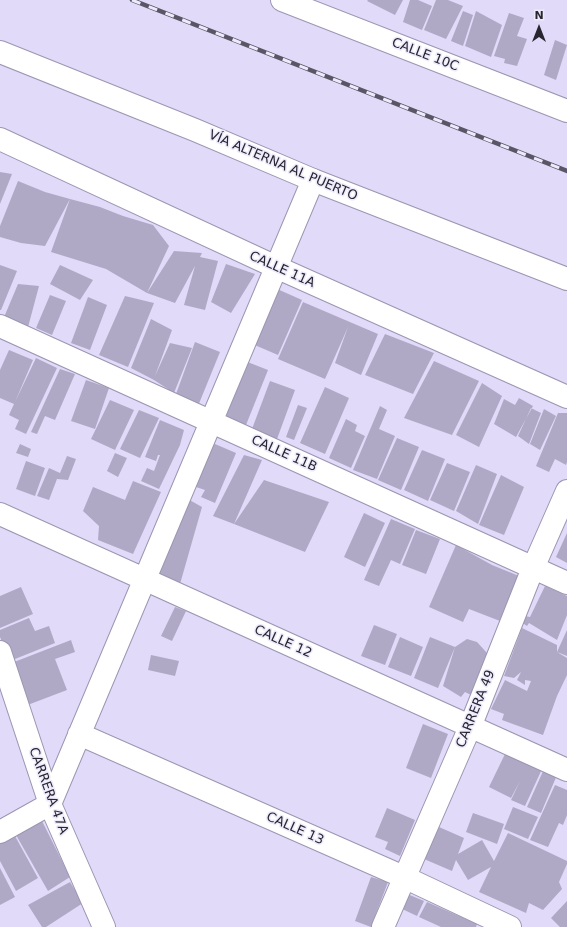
<!DOCTYPE html>
<html>
<head>
<meta charset="utf-8">
<style>
  body { margin:0 }
  #map { position:relative; width:567px; height:927px; overflow:hidden; background:#e1daf9; font-family:"DejaVu Sans",sans-serif }
  canvas { display:block }
  .north { position:absolute; left:519px; top:8px; width:40px; height:40px; -webkit-text-stroke:3px #edeafc; paint-order:stroke; rotate:0deg; font-size:11px; font-weight:700; line-height:16px; text-align:center; color:#282530 }
  .north::after { content:''; display:block; margin:auto; width:14px; height:18px; background:#282530; clip-path:polygon(50% 0,100% 100%,50% 72%,0 100%) }
</style>
</head>
<body>
<div id="map">
<canvas width="567" height="927"></canvas>
<div class="north">N</div>
</div>
<script>
const ctx = document.querySelector('canvas').getContext('2d');
ctx.lineJoin = 'round';
function paint(path, color) {
  ctx.fillStyle = color;
  ctx.fill(path, 'evenodd');
}
function stroke(path, color, width, dash) {
  ctx.strokeStyle = color;
  ctx.lineWidth = width;
  ctx.lineCap = dash ? 'butt' : 'round';
  ctx.setLineDash(dash || []);
  ctx.stroke(path);
}
function drawText(font, color, halo, rows, align = 'center') {
  ctx.font = font + ' "DejaVu Sans",sans-serif';
  ctx.lineWidth = 3;
  ctx.setLineDash([]);
  ctx.textBaseline = 'middle';
  ctx.strokeStyle = halo;
  ctx.fillStyle = color;
  for (const [text, x, y, turn = 0] of rows) {
    ctx.save();
    ctx.translate(x, y);
    ctx.rotate((+turn || 0) * Math.PI / 180);
    ctx.textAlign = isNaN(turn) ? turn : align;
    if (halo) ctx.strokeText(text, 0, 0);
    ctx.fillText(text, 0, 0);
    ctx.restore();
  }
}
paint(new Path2D(`
  M368 0H403L395 15 367 1Z
  M410 0H418L432 6 422 30 403 22Z
  M436 0H448L463 6 446 39 424 30Z
  M463 11 473 15 463 46 451 41Z
  M476 11 502 25 491 57 465 46Z
  M509 13 524 18 517 36 527 39 517 66 504 63 505 59 494 56Z
  M555 40 567 45 556 80 544 75Z
  M0 172 12 174 0 204Z
  M18 181 45 192 70 199 100 207 123 216 153 225 169 246 147 293 174 251 202 253 200 257 218 261 205 310 184 305 195 266 175 303 147 293 106 269 51 252 70 199 45 246 21 243 0 237V226Z
  M226 264 255 274 231 313 211 302Z
  M0 265 17 271 1 310H0Z
  M60 265 93 280 80 300 50 284Z
  M18 284 39 286 27 331 2 322Z
  M275 288 302 300 278 355 250 343Z
  M50 295 66 301 52 335 36 328Z
  M125 296 154 303 128 367 99 355Z
  M88 297 107 305 90 350 71 343Z
  M303 302 378 334 361 375 335 363 348 327 325 379 278 359Z
  M151 319 172 330 155 376 170 343 192 348 174 393 154 380 131 368Z
  M385 334 434 353 413 394 365 375Z
  M195 342 220 352 198 406 176 394Z
  M9 350 33 360 15 402 36 358 57 368 26 434 15 429 19 420 9 415 14 404 0 398V370Z
  M245 361 268 370 246 425 223 416Z
  M434 361 479 381 452 435 404 418Z
  M60 369 75 374 55 420 45 416 37 434 31 432Z
  M86 380 109 388 95 429 71 421Z
  M270 381 295 390 277 439 252 429Z
  M482 383 502 396 479 447 456 435Z
  M325 387 349 398 325 454 300 443Z
  M519 398 533 406 516 437 494 424 504 399 515 405Z
  M110 400 134 410 115 450 91 439Z
  M298 405 307 408 294 440 286 437Z
  M380 406 387 410 379 429 395 436 377 479 353 470Z
  M531 408 541 413 529 444 518 436Z
  M544 409 556 416 540 450 530 444Z
  M139 410 159 418 140 458 120 449Z
  M558 413H567V462L566 465 555 459 549 472 536 466Z
  M346 419 357 425 355 431 365 436 351 468 329 458Z
  M160 420 184 430 180 445 159 489 141 481 147 468 154 471 160 455H158L156 461 145 457Z
  M397 438 419 447 401 490 378 480Z
  M208 441 236 453 215 503 201 497 205 490 196 487 193 492Z
  M20 444 31 449 28 457 16 453Z
  M422 450 445 459 428 501 404 490Z
  M115 453 127 458 118 477 107 471Z
  M244 455 262 460 234 524 213 516Z
  M67 456 76 459 68 480 57 479 49 500 37 496 49 468 60 473Z
  M26 461 45 468 35 496 16 489Z
  M447 463 470 472 454 511 430 500Z
  M476 465 497 474 478 524 456 511Z
  M501 475 524 487 504 535 479 525Z
  M264 480 329 502 305 552 234 524Z
  M133 481 161 492 133 554 98 540 99 526 83 511 93 487 125 500Z
  M186 498 202 507 180 584 155 573Z
  M364 513 385 523 365 567 344 557Z
  M391 519 415 529 400 564 391 560 379 586 364 580Z
  M416 530 440 539 426 574 402 565Z
  M567 533V563L556 557Z
  M456 545 492 565 519 576 500 621 469 609 463 622 429 607Z
  M545 586 567 596V615L557 640 529 623 527 626 521 622 525 616 530 617Z
  M21 587 33 614 0 628V596Z
  M175 607 186 611 172 641 161 636Z
  M29 618 35 631 49 626 55 643 10 661 0 637V630Z
  M374 625 397 634 385 665 361 656Z
  M522 628 557 645V652L567 658V675L557 696 543 735 502 720 504 714 491 709 505 680 527 691 531 681 525 680V685L517 680 521 672 514 678 504 676Z
  M567 630V656L557 652Z
  M400 637 423 647 411 676 388 667Z
  M430 637 455 647 438 688 414 678Z
  M467 639 477 642 487 653 471 695 465 692 461 697 443 686 455 647Z
  M71 640 75 652 55 659 67 690 25 706 9 664Z
  M151 655 179 661 175 676 148 670Z
  M423 724 448 734 431 778 406 768Z
  M505 754 542 769 525 806 511 800 520 781 511 798 489 787Z
  M544 769 557 775 541 813 527 807Z
  M555 785 567 790V815L563 825 559 823 548 847 530 840Z
  M513 807 538 817 528 839 504 829Z
  M387 808 415 820 400 856 385 849 388 842 375 837Z
  M473 813 504 824 497 844 466 832Z
  M42 821 70 877 48 891 16 835Z
  M439 827 464 838 458 854 482 840 494 861 508 833 567 861V864L559 882 562 889 543 910 529 903 526 913 479 892 491 867 468 880 456 860 452 871 424 859Z
  M15 836 38 878 16 891 0 861V844Z
  M0 868 15 897 0 905Z
  M371 877 388 882 371 927 355 921Z
  M70 882 83 903 46 927H42L28 905Z
  M405 893 424 901 417 916 398 907Z
  M567 901V927H560L551 918Z
  M427 902 477 924 476 927H441L419 917Z`), '#b0a9c6');
const minor = new Path2D(`
  M282 0 567 111
  M0 139 276 267 567 397
  M0 326 567 583
  M0 514 567 770
  M0 652 50 804 104 927
  M79 734 406 878 510 927
  M0 832 50 804 313 180
  M383 927 470 727 533 568 567 491`);
const major = new Path2D(`
  M0 52 195 130 313 180 567 279`);
stroke(minor, '#9c96b2', 24);
stroke(major, '#9c96b2', 24);
stroke(minor, '#fff', 22);
stroke(major, '#fff', 22);
const rail = new Path2D(`
  M132 0 567 171`);
stroke(rail, '#5a5666', 4.5);
stroke(rail, '#edeafc', 3, [9]);
drawText('13px', '#282530', '#edeafc', [
  ["CALLE 10C",425,55,21],
  ["VÍA ALTERNA AL PUERTO",283,166,23],
  ["CALLE 11A",282,270,24],
  ["CALLE 11B",284,454,24],
  ["CALLE 12",283,642,24],
  ["CARRERA 49",476,709,-68],
  ["CARRERA 47A",48,791,70],
  ["CALLE 13",295,829,24]
]);
</script>
</body>
</html>
